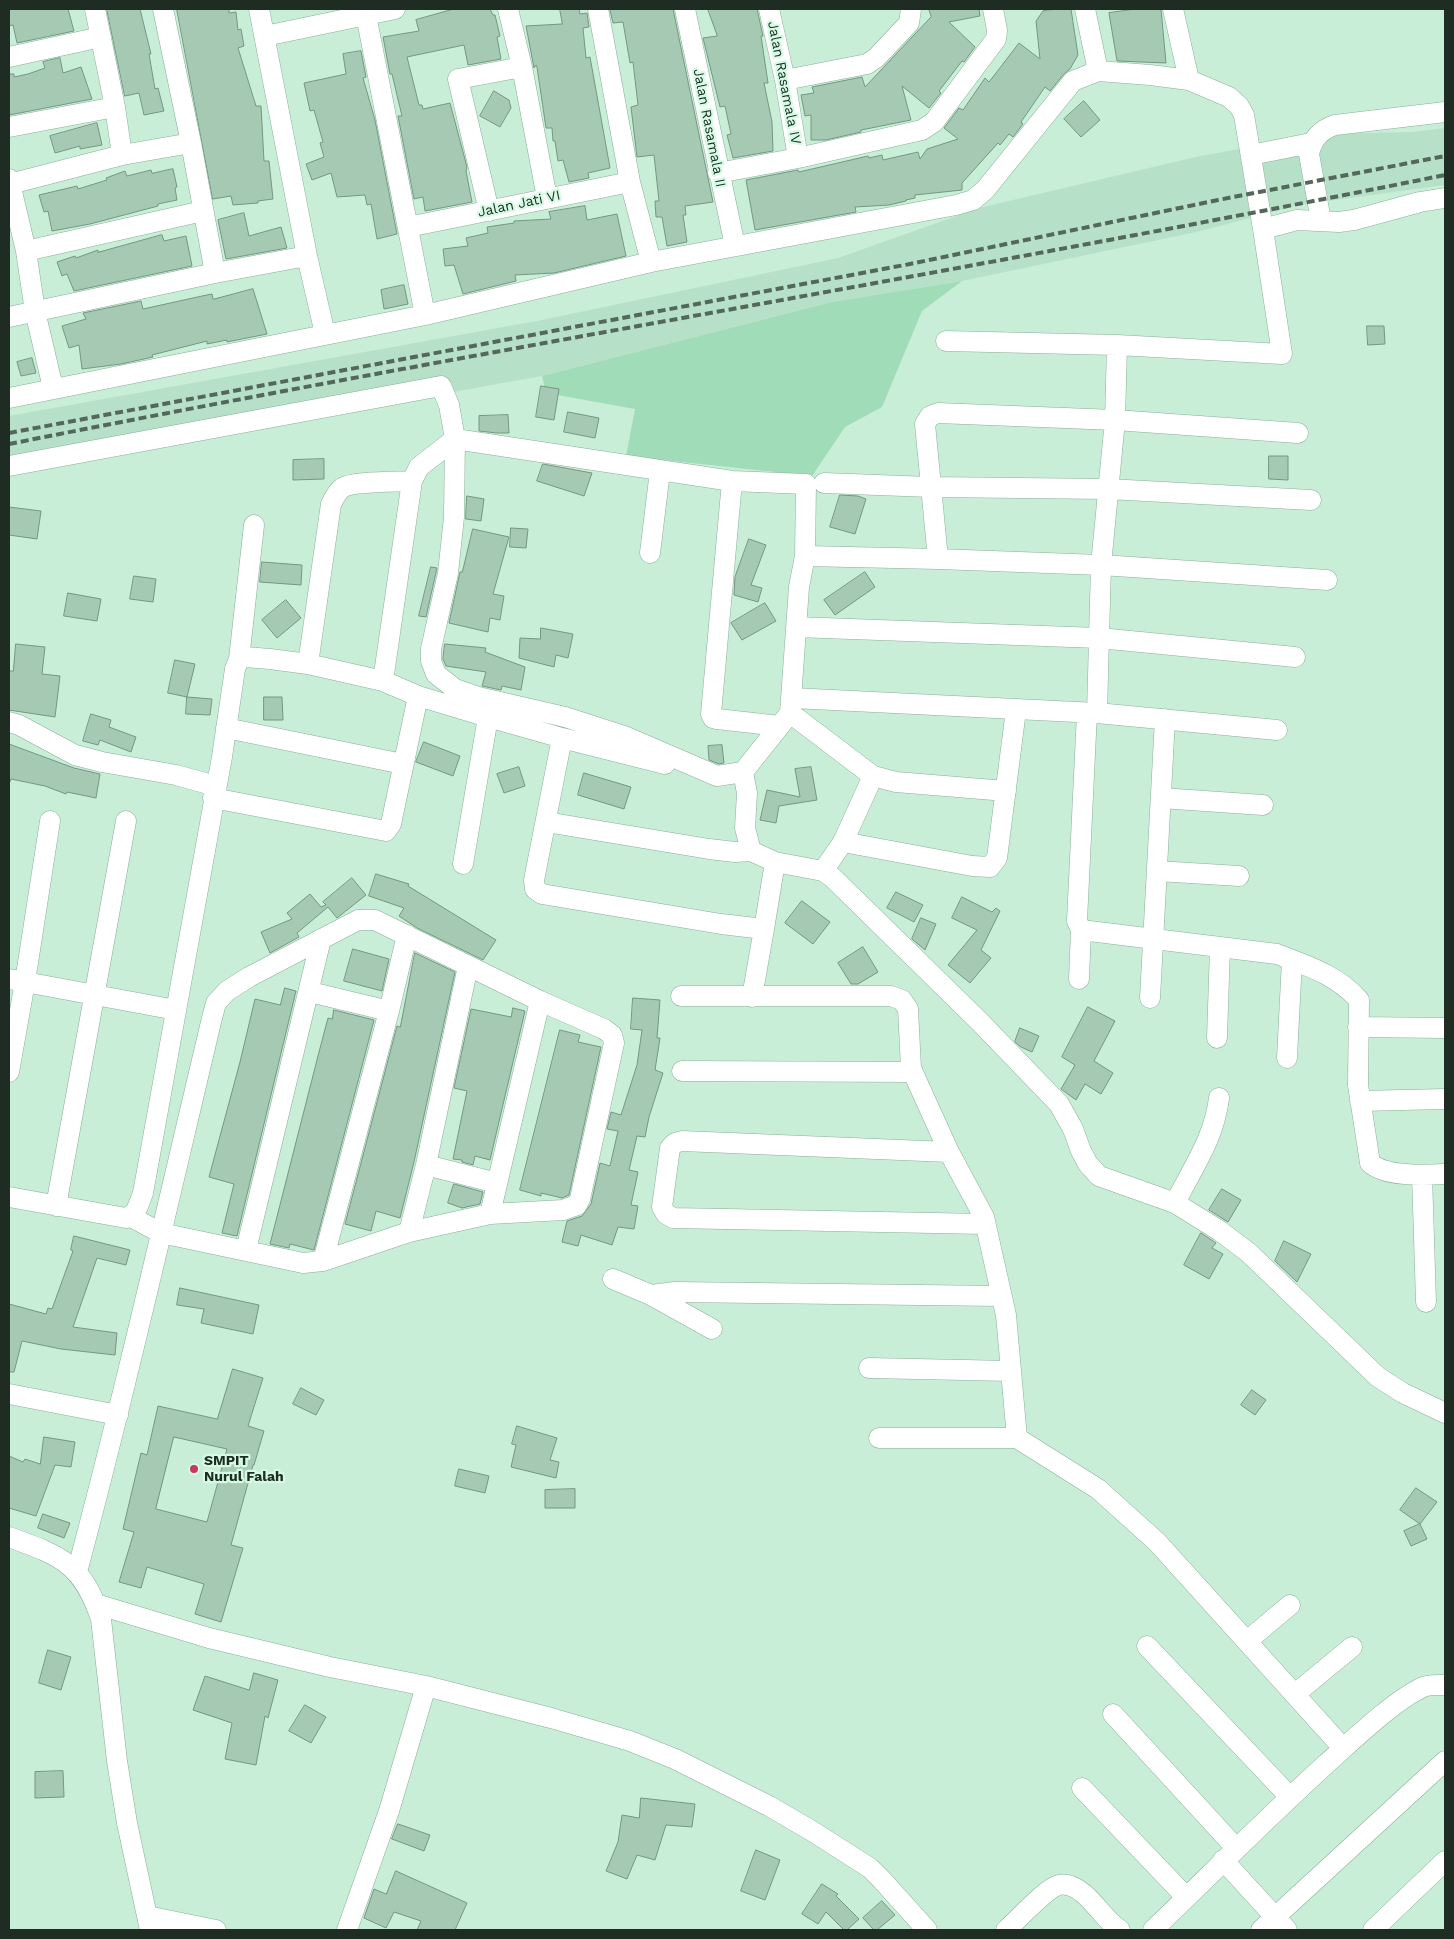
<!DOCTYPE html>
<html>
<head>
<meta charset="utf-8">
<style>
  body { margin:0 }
  #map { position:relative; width:1454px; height:1939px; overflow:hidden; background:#c9eed7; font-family:"Work Sans",sans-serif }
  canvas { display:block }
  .frame { position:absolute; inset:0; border:10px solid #1e2c23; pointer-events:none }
</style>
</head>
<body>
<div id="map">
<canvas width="1454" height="1939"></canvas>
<div class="frame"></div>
</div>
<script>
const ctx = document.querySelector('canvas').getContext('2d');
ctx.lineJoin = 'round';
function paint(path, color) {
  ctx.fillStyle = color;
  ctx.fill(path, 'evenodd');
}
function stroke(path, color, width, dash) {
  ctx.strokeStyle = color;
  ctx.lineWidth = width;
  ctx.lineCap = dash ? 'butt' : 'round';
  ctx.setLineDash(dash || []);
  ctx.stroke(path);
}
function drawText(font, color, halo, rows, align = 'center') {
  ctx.font = font + ' "Work Sans",sans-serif';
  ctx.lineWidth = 4.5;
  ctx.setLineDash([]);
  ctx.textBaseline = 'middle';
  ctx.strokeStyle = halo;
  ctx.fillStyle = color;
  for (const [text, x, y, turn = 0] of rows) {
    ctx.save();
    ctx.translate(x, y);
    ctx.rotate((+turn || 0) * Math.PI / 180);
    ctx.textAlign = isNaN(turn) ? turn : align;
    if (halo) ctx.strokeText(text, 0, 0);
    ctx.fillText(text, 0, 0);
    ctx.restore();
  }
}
paint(new Path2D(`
  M1445 128V185L1298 205 1201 231 962 281 832 302 542 376 9 472V416L537 321 838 258 979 208 1200 156 1324 134 1412 132Z`), '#b6e1c8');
paint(new Path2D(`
  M962 281 922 311 882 407 845 427 812 476 626 456 635 409 546 393 542 376 832 302Z`), '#a1dcb9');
const building = new Path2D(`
  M9 9H68L74 31 17 43 13 25 9 26Z
  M107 9H140L151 54H149L155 89 158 88 164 111 144 115 139 93 125 96Z
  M177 9H229V13L236 12 238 30 241 29 244 46 238 48 256 106H261L264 161H269L273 199 258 201V203L233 205 231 196 213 199Z
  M454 9H490L493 15H495L500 36 497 37 501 59 468 65 464 45 407 57 419 105H422L423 109 450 103 467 167 466 171 472 202 425 211 423 197 414 199 398 116H402L392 74H390L383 37 419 31 416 20Z
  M560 9H579L580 14 587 13 589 27 583 28 586 58 590 57 610 168 588 173 589 178 569 182 563 160 558 161 555 141H553L552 128H546L537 67 536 65 534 68 526 26 562 24Z
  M618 9H673L713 202 685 206 686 215H683L687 242 667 246 662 217H656L655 201H659L654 155 637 157 631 107 638 105 633 62 630 63 623 22 613 23 610 10Z
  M708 9H757L763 36H761L768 83H764L772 122 773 151 733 158 727 135 731 134 725 106 720 107 703 38 717 36Z
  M929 9H979L980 16 949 22 975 47 964 62 962 61 939 91 941 93 929 108 902 86 911 120 861 130V132L826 140H811V115L805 116 801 95 814 93 812 87 862 77 865 87 931 17Z
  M1058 9H1071L1078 55 1070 69 1064 74 1050 91 1045 87 1021 122 1023 124 1013 137 1009 134 1000 145 998 143 962 183V190L915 195V198L906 200V201L889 205 855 207 856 212 755 230 746 180 798 170 799 172 868 156 869 158 882 155 883 160 918 152 920 159 927 149 958 139 944 128 959 108 963 110 985 78 989 82 1019 43 1040 59 1036 21 1043 11Z
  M1136 9H1161L1166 63 1117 61 1109 13Z
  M361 51 366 77 363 78 375 120 397 234 377 239 371 204 367 205 365 195 337 197 331 173 312 180 306 164 324 157 320 143 323 142 314 110 310 111 304 83 346 74 343 54Z
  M60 58 63 73 81 67 92 99 9 115V74H14V77L28 74 45 68 43 62Z
  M494 91 509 100 511 108 500 127 480 116Z
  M1084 101 1100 120 1081 137 1064 119Z
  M97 123 102 145 80 149V146L55 153 50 136Z
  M173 169 177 187 175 188 177 200 158 204V206L90 224 52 231 48 211 44 212 39 195 77 186 78 189 107 180 106 178 125 171 127 176 151 170 152 173Z
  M585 206 587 220 617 214 626 256 554 273 515 275 516 281 463 294 454 265 445 266 443 249 468 246 466 238 488 233 487 227 514 223V221L551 219 549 212Z
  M244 213 249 236 281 227 287 248 226 259 218 220Z
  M162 235 164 241 186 236 192 266 74 291 67 274 62 276 57 262 75 256 76 258 98 250V252Z
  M404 285 408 304 384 309 381 290Z
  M253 289 267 334 227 342V340L207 344V341L152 355 153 357 121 364 82 369 79 345 69 348 62 326 86 319 83 313 141 301 143 309 202 296 212 294 213 299Z
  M1367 326H1384L1385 344 1368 345Z
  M32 358 36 373 21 376 17 362Z
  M541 386 559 389 554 420 536 417Z
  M568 412 599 418 595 438 564 432Z
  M508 415 509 433H497L479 431V416Z
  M1269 456H1288V480L1269 479Z
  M324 459V479L293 480V460Z
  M543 464 592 473 584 496 537 481Z
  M840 495 858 496 866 499 855 534 830 527Z
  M467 496 484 499 481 521 466 519Z
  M9 507 41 511 37 539 9 535Z
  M511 528 528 529 526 548 510 547Z
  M473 529 509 537 493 594 504 596 500 620 490 618 488 632 449 623 460 572H462Z
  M749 539 766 545 751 585 762 588 758 602 734 595 735 577Z
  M262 562 302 565 301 585 260 582Z
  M431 567 437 568 426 617 419 616Z
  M865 572 875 587 835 615 824 600Z
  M134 576 156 579 153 602 130 599Z
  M68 593 101 599 97 621 64 616Z
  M286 600 301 618 277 638 262 620Z
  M765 603 776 621 742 640 731 623Z
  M541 628 573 634 568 658 556 655 554 667 519 658 520 638 540 639Z
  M16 644 45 647 42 674 60 676 55 717 9 710V671H13Z
  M445 644 486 648 485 652 525 667 521 690 502 686 501 690 482 686 486 672 446 666 443 659Z
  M175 660 195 664 187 697 168 693Z
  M187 697 212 699 210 715 186 714Z
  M264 697H282L283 720H264Z
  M91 714 111 720 109 727 136 737 131 752 100 740 98 745 83 741Z
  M424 742 460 756 453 776 416 762Z
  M9 744 74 768 100 774 96 798 67 792 66 794 45 786 11 779 9 784Z
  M722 745 724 763 719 764 709 760 708 746Z
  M519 767 525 786 504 793 497 774Z
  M811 767 817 800 779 806 776 823 760 820 767 790 800 797 795 769Z
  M584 773 631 787 624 809 578 795Z
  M376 874 409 884 408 886 496 940 483 960 417 928 399 916 404 908 369 896Z
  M352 878 366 895 337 918 328 907 297 933 299 937 270 953 261 932 292 919 287 913 310 894 321 907 326 905 323 902Z
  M896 892 923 905 914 922 887 908Z
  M962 897 992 912 996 908 1000 911 981 950 991 958 970 983 948 965 977 930 952 918Z
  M802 901 830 922 813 944 785 923Z
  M921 918 936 924 925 950 912 939Z
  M863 947 878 972 858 984H851L838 963Z
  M353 949 389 959 382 991 344 981Z
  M415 953 455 972 414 1162 400 1218 376 1211 371 1231 345 1224 397 1026 400 1027Z
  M285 988 296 991 237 1236 222 1233 234 1184 209 1177 240 1062 255 999 280 1005Z
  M633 998 660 1000 657 1038H660L655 1070 663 1073 649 1117 645 1137 637 1136 629 1170 638 1172 631 1205 638 1206 634 1229 618 1227 612 1245 581 1235 578 1246 562 1242 567 1221 582 1216 591 1204 600 1163 610 1166 618 1131 607 1129 611 1112 621 1115 637 1065 642 1030 631 1029Z
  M1088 1007 1115 1021 1094 1061 1113 1073 1101 1094 1085 1084 1076 1100 1061 1089 1075 1065 1062 1057Z
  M513 1008 525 1011 490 1160 475 1156 473 1165 462 1162V1160L453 1159 467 1091 454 1088 471 1009 511 1017Z
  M334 1010 374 1020 314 1250 290 1244 289 1248 270 1244 319 1052 328 1018 332 1019Z
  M1020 1028 1039 1036 1032 1052 1021 1047 1015 1042Z
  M560 1030 580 1035 578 1042 601 1047 569 1195 562 1198 541 1193V1196L520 1190Z
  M454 1184 483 1192 480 1204 462 1208 448 1203Z
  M1222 1189 1241 1200 1228 1222 1209 1210Z
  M1201 1233 1216 1243 1212 1248 1223 1254 1209 1279 1184 1265Z
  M74 1236 130 1250 126 1265 97 1258 73 1327 117 1333 115 1355 61 1349 22 1341 14 1372H9V1304L46 1314 48 1308 52 1309 73 1251 71 1250Z
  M1284 1241 1311 1254 1297 1282 1275 1261Z
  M180 1288 259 1305 253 1334 201 1323 204 1309 177 1305Z
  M233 1369 263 1378 248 1426 264 1431 254 1465H253L231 1545 243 1548 221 1622 195 1614 204 1584 147 1567 141 1588 119 1582 134 1532 123 1529 141 1453 147 1455 158 1406 217 1419ZM174 1437 227 1449 207 1522 156 1509Z
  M301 1388 324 1400 316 1415 293 1404Z
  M1252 1390 1266 1400 1255 1415 1241 1405Z
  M517 1426 557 1438 550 1460 559 1462 556 1478 511 1467 516 1445 512 1444Z
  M44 1437 75 1442 71 1467 55 1465 36 1516 9 1508V1456L23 1462 25 1459 40 1464Z
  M459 1469 489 1476 485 1493 455 1486Z
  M1416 1488 1437 1502 1420 1524 1400 1510Z
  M575 1489V1508H545V1490Z
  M43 1514 70 1523 64 1538 38 1528Z
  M1420 1524 1427 1539 1411 1546 1404 1531Z
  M48 1650 71 1657 61 1690 39 1683Z
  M254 1673 278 1680 268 1718 265 1716 256 1765 225 1759 232 1723 193 1710 205 1676 249 1690Z
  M305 1705 326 1717 311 1743 289 1731Z
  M63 1771 64 1797 35 1798V1772Z
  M641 1798 695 1804 692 1827 666 1825 655 1860 637 1855 627 1879 606 1871 618 1842 622 1815 639 1818Z
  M398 1824 430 1835 424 1851 392 1839Z
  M756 1850 780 1860 765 1900 741 1891Z
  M396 1871 467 1903 455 1930H417L421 1921 394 1912 386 1928 364 1918 374 1889 386 1894Z
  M822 1884 838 1894 836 1896 859 1919 847 1930H844L826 1912 818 1924 802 1914Z
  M882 1901 895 1915 877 1930H874L863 1918Z`);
paint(building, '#a5c9b3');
stroke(building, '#749782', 1);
const minor = new Path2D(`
  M95 9 115 107 122 155
  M163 9 191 143 215 273
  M259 9 307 256 325 334
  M508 9 522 67 547 198
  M598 9 630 182 651 262
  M685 9 735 246
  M769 9 785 80 798 158
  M1085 9 1098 71
  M1173 9 1189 80
  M366 15 425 315
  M265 36 395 9
  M9 57 101 37
  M785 80 867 64 876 58 909 23 911 9
  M9 127 115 107
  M1251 155 1311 143
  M718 173 798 158 922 130 934 122 996 39 997 30 993 9
  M9 179 26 251 35 311 53 388
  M10 184 122 155 191 143
  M489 211 458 79 522 67
  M1321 221 1309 154C1312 139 1320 130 1335 125L1445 112
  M408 227 630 182
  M26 251 203 211
  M9 317 215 273 307 256
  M946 341 1117 345 1282 354 1263 229
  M9 398 425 315 651 262 956 205 973 200 985 190 1073 81 1098 71 1150 75 1189 80 1229 97 1239 106 1244 115 1263 229 1297 220 1339 222 1354 220 1420 202 1445 198
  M9 466 441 386 449 405 455 439 454 517 448 573 431 649V661L436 674 455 689 478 697 565 717 624 736 717 776 743 772 747 793 745 828 751 851 775 862 823 871 833 878 980 1022 1059 1104 1073 1129 1081 1151 1088 1164 1099 1176 1175 1203 1220 1231 1249 1253 1378 1377 1403 1393 1445 1413
  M732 481 711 714 713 718 717 719 780 726
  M824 483 931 487 1108 489 1311 500
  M650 553 660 471
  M805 556 938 559 925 424 930 416 938 413 1115 420 1298 433
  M938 559 1101 565 1327 580
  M796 627 1099 638 1295 657
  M239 659 245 657 270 659 308 664 383 681 418 696 488 717 562 738 665 764
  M308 664 331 504C334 498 337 492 342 488 352 481 398 482 412 481
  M383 681 412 481 419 467 455 439 732 481 806 484 805 556 799 587 790 713 743 772
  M792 698 1097 713 1277 730
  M790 713 873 776 896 782 1006 791
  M1087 713 1077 921 1081 930 1277 954C1308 966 1337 975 1359 1000L1358 1085 1370 1163C1386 1177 1424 1175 1445 1174
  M1097 713 1101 565 1115 420 1117 345
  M9 722 19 725 75 755 102 762 176 775 216 786
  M226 728 403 764
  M562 738 534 880 535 889 542 894 721 924 764 929 775 862
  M213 798 386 831 391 824 418 696
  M1161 798 1263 805
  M546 822 709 849 735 852 751 851
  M843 842 972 866 990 867 997 858 1016 710
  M463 864 488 717
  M823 871 843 842 873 776
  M1157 871 1239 876
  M9 979 176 1010
  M1079 979 1081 930
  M310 992 389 1011
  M681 996H891L902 1000 908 1009 911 1068 949 1152 984 1217 1006 1315 1017 1438H879
  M752 997 764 929
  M1150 998 1165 719
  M1358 1027 1445 1028
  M1217 1038 1220 947
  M1287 1058 1292 960
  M682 1071 913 1072
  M9 1072 25 982 50 821
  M1360 1101 1445 1099
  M949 1152 682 1141 675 1143 670 1148 662 1207 666 1214 673 1218 985 1224
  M426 1165 497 1183
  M1422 1175 1426 1302
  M9 1197 126 1218C137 1215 139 1203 143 1193L222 757 235 669 239 659 254 525
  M1175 1203C1193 1167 1214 1139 1219 1098
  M56 1206 126 821
  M490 1214 540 1001
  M409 1232 426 1165 468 966
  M246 1250 321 939
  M323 1261 389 1011 407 935
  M613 1279 651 1295
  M712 1329 651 1295 675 1292 1001 1296
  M869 1368 1011 1371
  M9 1394 118 1415
  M1017 1438 1098 1489 1157 1542 1343 1748
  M9 1537C61 1556 82 1563 101 1619L117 1761 127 1823 150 1930
  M77 1572C126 1388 168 1203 212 1018L216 1003 227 991 249 977 358 920H375L540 1001 604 1029 612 1035 614 1043 580 1199 577 1205 563 1210 490 1214 409 1232 323 1261 303 1263 161 1233 131 1217
  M96 1604 209 1638 330 1667 426 1686 551 1718 630 1741 675 1759 769 1806 812 1831 870 1868 882 1880 927 1930
  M1247 1641 1290 1605
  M1147 1646 1290 1797
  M1295 1694 1352 1647
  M1113 1714 1236 1848
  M1082 1788 1186 1897
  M1223 1860 1287 1930
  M147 1916 216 1930
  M347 1930 389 1811 426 1686
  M1006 1930C1018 1920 1046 1888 1059 1885 1069 1883 1077 1888 1084 1894 1097 1905 1106 1921 1120 1930
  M1153 1930C1210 1875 1266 1819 1325 1765 1351 1742 1393 1701 1423 1687 1430 1684 1437 1685 1445 1685
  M1261 1930 1445 1761
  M1373 1930 1445 1861`);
stroke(minor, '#8bae99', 21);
stroke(minor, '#fff', 20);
stroke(new Path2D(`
  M9 433 910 264 1218 200 1445 156
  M9 444C487 349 968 271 1445 175`), '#53685a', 4, [8, 4]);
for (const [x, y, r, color] of [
  [194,1469,5,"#c73860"]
]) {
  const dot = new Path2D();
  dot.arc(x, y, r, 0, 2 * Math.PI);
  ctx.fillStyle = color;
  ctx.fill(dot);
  stroke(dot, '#d6fbe4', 2);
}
drawText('14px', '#1e2c23', '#d6fbe4', [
  ["Jalan Rasamala IV",784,83,79],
  ["Jalan Rasamala II",709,128,79],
  ["Jalan Jati VI",519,204,-12]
]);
drawText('bold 14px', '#1e2c23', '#d6fbe4', [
  ["SMPIT",204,1461],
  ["Nurul Falah",204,1477]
], 'left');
</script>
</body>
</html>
